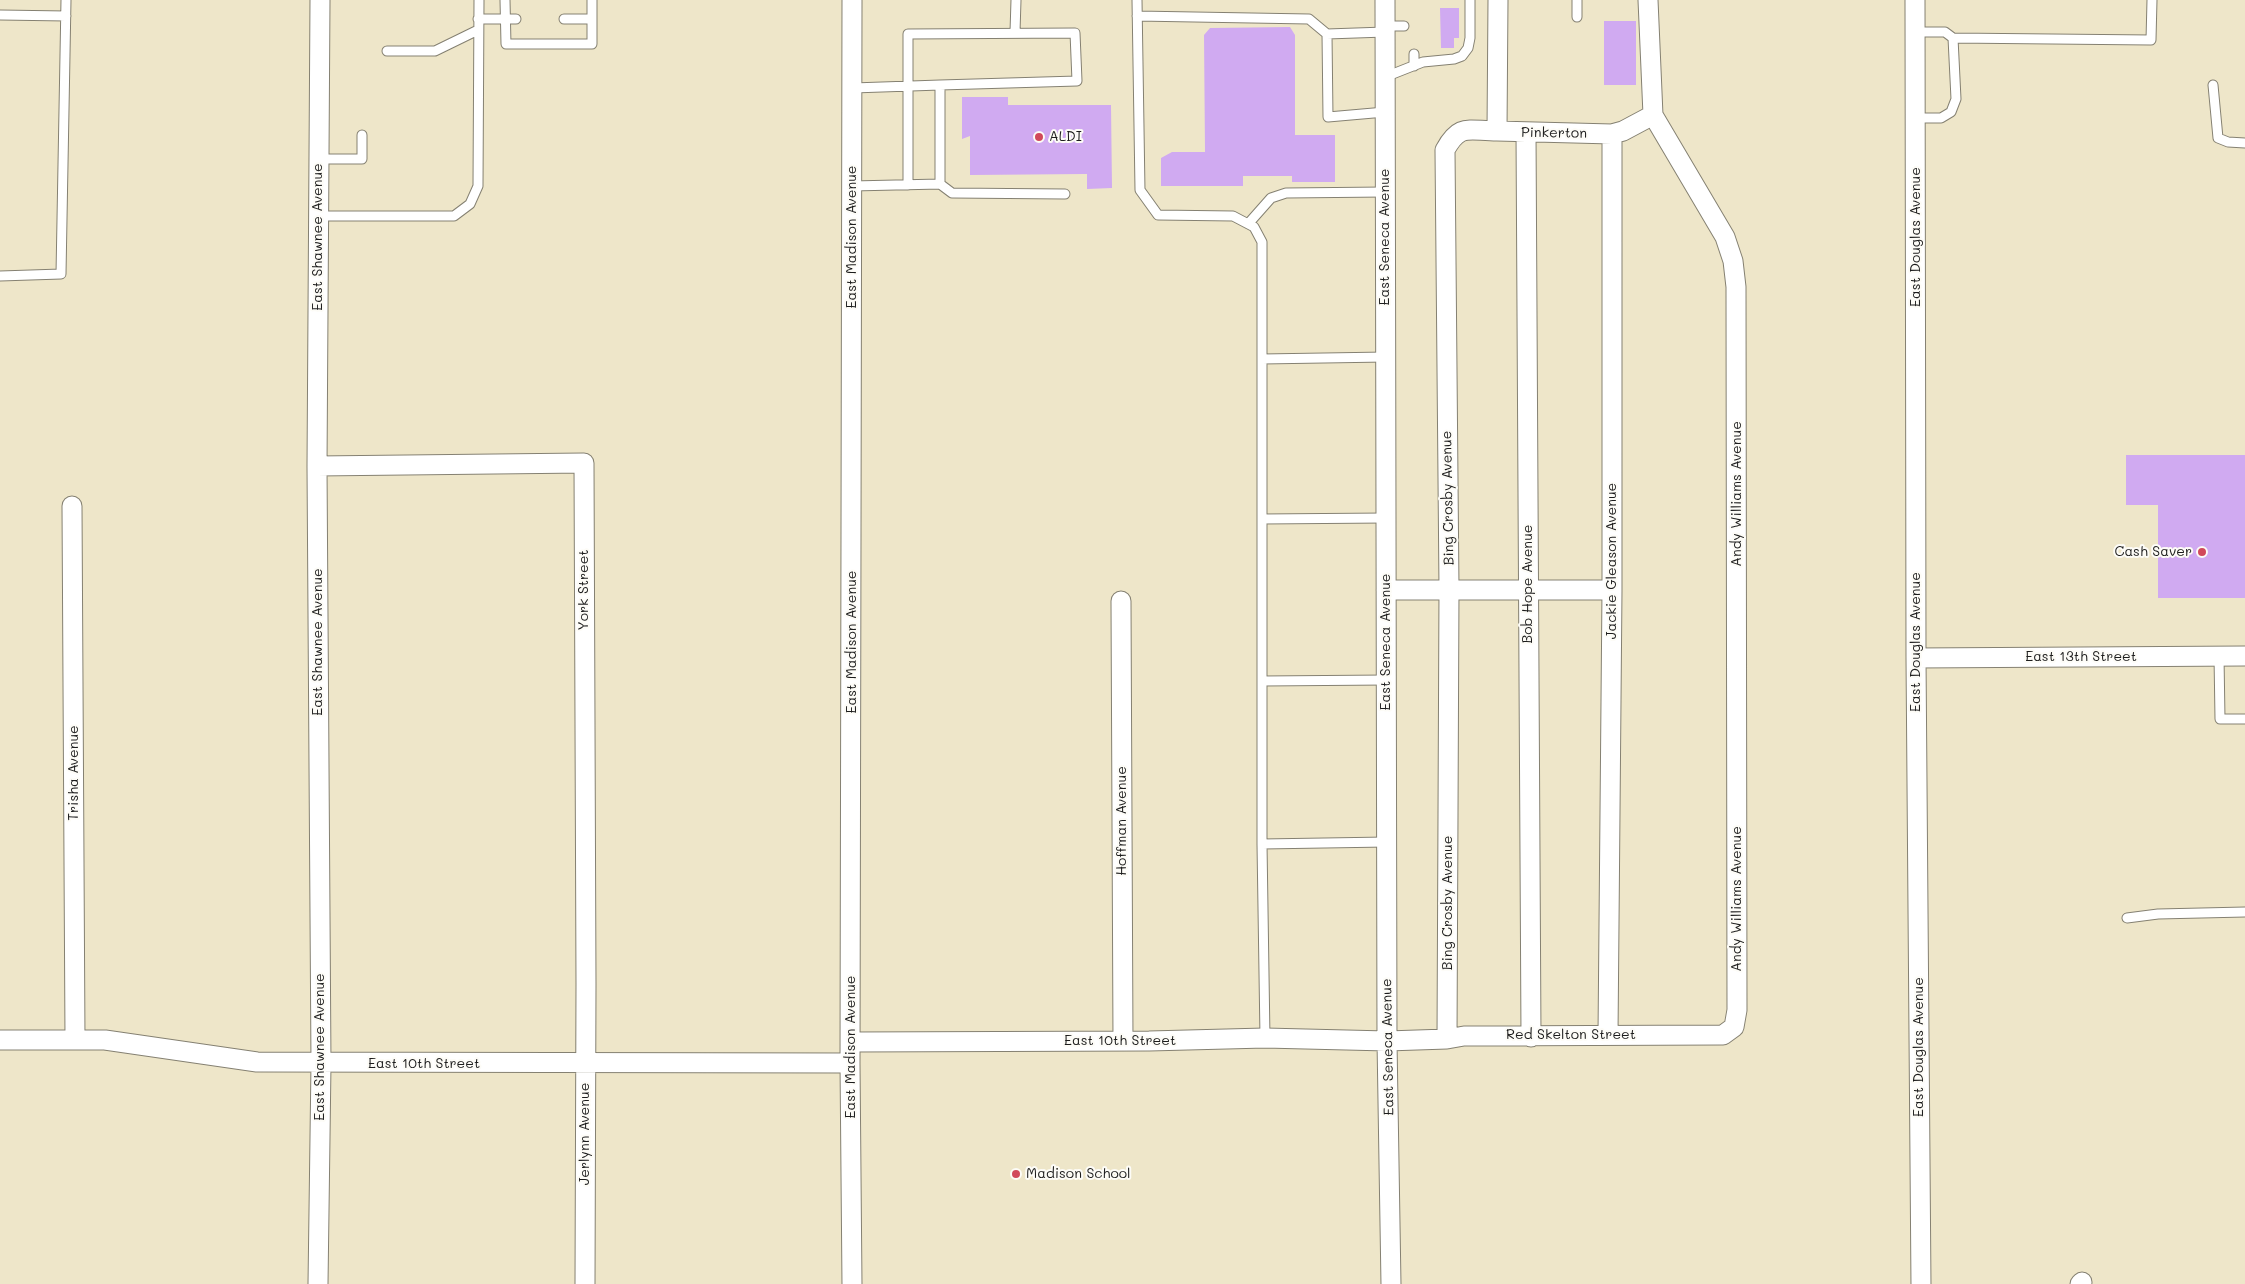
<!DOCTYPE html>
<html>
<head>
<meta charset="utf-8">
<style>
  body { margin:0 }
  canvas { display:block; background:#eee6c9 }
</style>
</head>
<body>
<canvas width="2245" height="1284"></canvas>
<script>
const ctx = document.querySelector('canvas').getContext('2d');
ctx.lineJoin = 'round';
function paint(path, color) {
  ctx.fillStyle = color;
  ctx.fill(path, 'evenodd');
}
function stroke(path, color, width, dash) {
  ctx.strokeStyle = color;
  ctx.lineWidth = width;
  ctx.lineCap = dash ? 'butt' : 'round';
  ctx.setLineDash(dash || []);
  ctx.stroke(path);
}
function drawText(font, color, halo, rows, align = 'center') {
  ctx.font = font + ' Mali,sans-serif';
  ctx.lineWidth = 4;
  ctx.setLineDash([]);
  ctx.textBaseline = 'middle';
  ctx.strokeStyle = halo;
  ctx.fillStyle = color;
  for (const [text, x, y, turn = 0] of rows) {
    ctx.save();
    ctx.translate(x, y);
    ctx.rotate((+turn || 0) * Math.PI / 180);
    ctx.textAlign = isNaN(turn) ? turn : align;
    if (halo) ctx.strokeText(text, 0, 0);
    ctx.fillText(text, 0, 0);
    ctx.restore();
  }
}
paint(new Path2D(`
  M1440 8H1459V38H1454V48H1441Z
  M1604 21H1636V85H1604Z
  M1290 27 1295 35V135H1335V182H1292V176H1243V186H1161V158L1172 152H1205L1204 35 1210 28Z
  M962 97H1008V105H1111L1112 188 1087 189V174L970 175V136L962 139Z
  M2126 455H2245V598H2158V505H2126Z`), '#d0aaf1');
const service = new Path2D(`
  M505 0 506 44H592V0
  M1137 0 1140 190 1158 215 1233 216 1254 227 1262 242V844L1265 1038
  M1577 0V17
  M0 15 66 16
  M1137 16 1309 19 1327 34 1385 32
  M478 19H516
  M564 19H592
  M1385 26H1404
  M1015 32 1016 0
  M1915 32H1945L1953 38 1956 99 1951 112 1941 118H1915
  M1327 34 1328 117 1385 112
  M1953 38 2151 40 2152 0
  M387 51H435L478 30
  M1414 54V66
  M1385 77 1423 62 1454 59 1462 56 1468 48 1470 38V0
  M2213 85 2218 138 2228 142 2245 143
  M319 159H362V135
  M940 184 952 193 1065 194
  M908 185V34L1075 33 1077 81 940 85
  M852 186 940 184V85L853 88
  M318 216H454L470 204 478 186 479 0
  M1248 224 1271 198 1286 193 1385 192
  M0 276 61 274 66 0
  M1262 359 1386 357
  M1262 519 1386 518
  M2219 656 2220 719H2245
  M1263 681 1387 680
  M1262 844 1387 842
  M2127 918 2158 914 2245 912`);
const minor = new Path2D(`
  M852 0 850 1063 852 1284
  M1385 0 1387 1041 1391 1284
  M1915 0 1916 658 1921 1284
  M1497 131 1612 134
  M1526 132 1531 1037
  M317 466 584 463 586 984 585 1284
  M72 506 75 1040
  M1386 590H1612
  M1121 601 1123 1041
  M1916 658 2245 656
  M1608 1035 1612 590V134L1623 131 1653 115
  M1447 1039 1449 589 1445 150C1460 123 1468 131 1497 131L1498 0
  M0 1040H105L257 1062 850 1063
  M852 1042 1149 1041 1265 1038 1387 1041 1447 1039 1464 1036 1723 1035 1734 1027 1737 1010 1736 287 1733 261 1725 237 1653 115 1648 0
  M318 1284 321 1064 317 466 320 0
  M2080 1284 2082 1282`);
stroke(service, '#858172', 11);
stroke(minor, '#858172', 21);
stroke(service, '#fff', 9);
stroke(minor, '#fff', 19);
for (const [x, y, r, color] of [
  [1039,137,5,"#d1495b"],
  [2202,552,5,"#d1495b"],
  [1016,1174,5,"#d1495b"]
]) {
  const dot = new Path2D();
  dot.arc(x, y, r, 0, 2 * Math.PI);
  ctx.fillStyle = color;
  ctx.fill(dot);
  stroke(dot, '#fdfcf7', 2);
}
drawText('14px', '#1c1c1c', '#fdfcf7', [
  ["Pinkerton",1554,133,1],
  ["East Shawnee Avenue",318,237,-90],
  ["East Madison Avenue",852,237,-90],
  ["East Seneca Avenue",1385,237,-90],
  ["East Douglas Avenue",1916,237,-90],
  ["Andy Williams Avenue",1737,494,-90],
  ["Bing Crosby Avenue",1448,498,-91],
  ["Jackie Gleason Avenue",1612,561,-90],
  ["Bob Hope Avenue",1528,584,-90],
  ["York Street",584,590,-90],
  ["East Shawnee Avenue",318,642,-90],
  ["East Madison Avenue",852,642,-90],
  ["East Seneca Avenue",1386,642,-90],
  ["East Douglas Avenue",1916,642,-90],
  ["East 13th Street",2081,657],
  ["Trisha Avenue",74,773,-90],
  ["Hoffman Avenue",1122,821,-90],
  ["Andy Williams Avenue",1737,899,-90],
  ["Bing Crosby Avenue",1448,903,-90],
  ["Red Skelton Street",1571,1035],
  ["East 10th Street",1120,1041],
  ["East Shawnee Avenue",320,1047,-90],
  ["East Madison Avenue",851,1047,-90],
  ["East Seneca Avenue",1388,1047,-91],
  ["East Douglas Avenue",1919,1047,-90],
  ["East 10th Street",424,1064],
  ["Jerlynn Avenue",585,1134,-90]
]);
drawText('14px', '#1c1c1c', '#fdfcf7', [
  ["ALDI",1049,137],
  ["Cash Saver",2192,552,"right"],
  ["Madison School",1026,1174]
], 'left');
</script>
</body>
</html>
